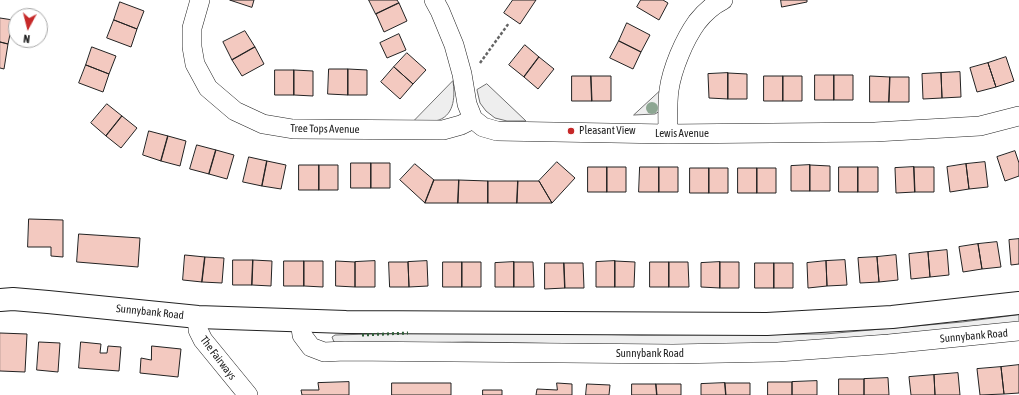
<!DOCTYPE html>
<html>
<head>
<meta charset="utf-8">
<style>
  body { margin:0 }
  #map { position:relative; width:1019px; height:395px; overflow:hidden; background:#fff; font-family:"Asap Condensed",sans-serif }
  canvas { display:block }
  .north { position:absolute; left:8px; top:8px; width:40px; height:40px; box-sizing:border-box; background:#fff; border:1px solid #a7a7a7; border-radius:50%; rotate:187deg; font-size:11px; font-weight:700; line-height:16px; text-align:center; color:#222 }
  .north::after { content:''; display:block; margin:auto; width:14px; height:18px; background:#c62828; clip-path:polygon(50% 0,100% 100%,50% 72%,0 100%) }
</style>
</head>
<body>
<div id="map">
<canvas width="1019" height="395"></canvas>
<div class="north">N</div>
</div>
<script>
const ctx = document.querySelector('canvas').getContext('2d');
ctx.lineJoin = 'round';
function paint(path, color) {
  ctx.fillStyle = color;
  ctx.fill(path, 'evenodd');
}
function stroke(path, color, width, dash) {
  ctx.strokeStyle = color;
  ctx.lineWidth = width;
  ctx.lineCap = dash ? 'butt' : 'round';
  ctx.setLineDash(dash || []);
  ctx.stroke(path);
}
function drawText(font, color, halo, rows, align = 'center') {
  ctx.font = font + ' "Asap Condensed",sans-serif';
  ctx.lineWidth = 3;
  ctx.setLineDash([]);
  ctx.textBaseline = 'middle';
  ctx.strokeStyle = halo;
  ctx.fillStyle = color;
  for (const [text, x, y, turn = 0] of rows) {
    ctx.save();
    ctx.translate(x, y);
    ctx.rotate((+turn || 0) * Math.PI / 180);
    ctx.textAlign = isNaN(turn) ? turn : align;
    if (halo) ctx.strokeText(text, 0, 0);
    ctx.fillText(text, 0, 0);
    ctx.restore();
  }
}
const green = new Path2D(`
  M453 81C455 95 455 114 439 120 433 122 420 121 414 121Z
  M487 84 526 121H507L495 118 486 111 480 103 477 90Z
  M660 91V111L655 114 634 115Z
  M1019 315V324L741 347 467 342 339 344 334 342 332 337 335 335 444 332 641 335 825 334 962 322Z`);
paint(green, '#eee');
stroke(green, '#6f6f6f', 1);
const building = new Path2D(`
  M230 0H254L252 7Z
  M369 0H397L399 3 376 14Z
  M513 0H536L520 24 504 13Z
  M641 0H663L668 3 659 20 637 7Z
  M781 0H807V2L782 7Z
  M120 2 144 11 137 29 114 20Z
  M399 3 407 21 384 32 376 14Z
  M0 18 13 20 8 44 0 42Z
  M114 20 137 29 131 47 107 38Z
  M627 23 650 35 641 52 619 41Z
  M245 31 255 47 232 60 223 42Z
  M399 34 406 50 387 58 380 43Z
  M619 41 641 52 633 69 610 58Z
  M0 42 8 44 4 69 0 68Z
  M525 45 539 57 524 77 509 65Z
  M92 47 116 56 109 74 86 65Z
  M255 47 264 64 242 76 232 60Z
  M407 53 426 70 413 84 394 67Z
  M539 57 554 69 538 89 524 77Z
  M1006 57 1014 81 996 87 988 63Z
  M988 63 996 87 977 92 970 68Z
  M86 65 109 74 103 92 79 83Z
  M394 67 413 84 400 99 381 82Z
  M329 69H348V95L328 94Z
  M348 69 367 70V95H348Z
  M275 70H294V95H275Z
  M294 70 313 71V96L294 95Z
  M960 72 961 97 942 98 941 73Z
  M728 73 747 74V99H728Z
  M728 73V99L709 98 708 74Z
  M941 73 942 98 923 99 922 74Z
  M815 75H834V100H815Z
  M834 75H853V100H834Z
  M572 76H591L592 101H572Z
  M591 76H611V101H592Z
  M764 76H783V101H764Z
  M783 76H802V101H783Z
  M870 76 890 77 889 102H870Z
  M890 77H909V102H889Z
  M107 104 122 116 106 136 91 123Z
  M122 116 137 128 121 148 106 136Z
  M149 131 168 136 161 161 143 155Z
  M168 136 186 141 180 166 161 161Z
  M197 145 216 150 209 174 190 169Z
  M216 150 234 155 227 179 209 174Z
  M1015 151 1019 163V176L1005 181 997 157Z
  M249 157 267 161 262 186 243 182Z
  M267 161 286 165 281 189 262 186Z
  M557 162 575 178 552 203 539 181Z
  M985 162 988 187 969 189 966 164Z
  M351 163H371V188H351Z
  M371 163H390V188H371Z
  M415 164 434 180 425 203 400 180Z
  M966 164 969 189 950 192 947 167Z
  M299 165H319V190H299Z
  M319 165H338V190H319Z
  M810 165V191H791V166Z
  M810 165 830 166V191H810Z
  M588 167H607V192H588Z
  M607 167H626V192H607Z
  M640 167H659V192H639Z
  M659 167H678V192H659Z
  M839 167H858V192H839Z
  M858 167H878V192H858Z
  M914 167H934V192H915Z
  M914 167 915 192 896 193 895 168Z
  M690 168H709V193H690Z
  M709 168H728V193H709Z
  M738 168H757V193H738Z
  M757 168H776V193H757Z
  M434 180H459L458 203H425Z
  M459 180 488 181V203H458Z
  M488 181H518L517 203H488Z
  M518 181H539L552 203H517Z
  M29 219 63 220V257L51 256V247H28Z
  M79 234 140 238 138 267 77 262Z
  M1019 239V264L1011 265 1009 240Z
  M997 242 1001 267 982 269 978 244Z
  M978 244 982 269 963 272 959 247Z
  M947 250 949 275 930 277 928 252Z
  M928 252 930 277 911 279 909 254Z
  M185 255 205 257 202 282 183 280Z
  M896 255 898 280 879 282 877 257Z
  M205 257 224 258 222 283 202 282Z
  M877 257 879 282 860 283 858 258Z
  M233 260H253L252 285H233Z
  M253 260 272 261 271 286 252 285Z
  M845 260 847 285 827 286 826 261Z
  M284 261H304V286H284Z
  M304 261H323V287L304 286Z
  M336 261 355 262V287L336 286Z
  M375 261V287H355V262Z
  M427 261 428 286 409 287 408 262Z
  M615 261 635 262 634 287H615Z
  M615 261V287H596V262Z
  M826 261 827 286 808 288 807 263Z
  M389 262H408L409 287H390Z
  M443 262H462V287H443Z
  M462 262H481V287H462Z
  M514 262H533L534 287H514Z
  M514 262V287H495V263Z
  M650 262H669V287H650Z
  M669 262H688L689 287H669Z
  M720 262H739V288H720Z
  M720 262V288L701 287V263Z
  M545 263H564L565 288 545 289Z
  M564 263H583L584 288H565Z
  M755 263H774V288H755Z
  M774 263H793V288H774Z
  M0 333 27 334 25 372 0 371Z
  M39 342 60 343 58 372 37 370Z
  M81 342 101 344 100 353H107L108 346 121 347 119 371 79 368Z
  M152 346 181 349 178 377 140 373 141 358 151 360Z
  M1019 365V393L1004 394 1001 367Z
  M1001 367 1004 394 980 395 977 369Z
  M958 373 960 395H935L934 375Z
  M934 375 935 395H911L909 377Z
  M888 378 889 395H864V379Z
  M839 379H864V395H839Z
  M817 381V395H792V382Z
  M349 382V395H302L301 390H319L318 383Z
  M768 382H792V395H768Z
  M392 383H451V395H392Z
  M557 383 572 384V395H536L537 389 557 390Z
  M725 383 726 395H701V384Z
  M725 383H750V395H726Z
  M587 384 610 385 609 395H586Z
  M632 384H656L657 395H632Z
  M656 384H681V395H657Z
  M483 390H502V395H483Z`);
paint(building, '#f3c9c0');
stroke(building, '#222', 1);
const minor = new Path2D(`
  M200 0 192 28V47L195 64 208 88 235 111 263 124 293 129 443 130 461 125 473 119
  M434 0 440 11 454 45 462 74 467 104 473 119 483 127 497 131 668 134 875 132 980 126 1019 116
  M668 134C668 119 667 105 669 90 672 69 684 40 697 22 704 13 713 5 723 0
  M198 317V330L203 340 248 395
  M300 321 302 335 311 347 324 352 345 351 673 354 778 352 889 344 1019 331`);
const tertiary = new Path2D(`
  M0 300 13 299 48 302 198 317 346 322 767 324 892 317 1019 303`);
stroke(minor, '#222', 20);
stroke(tertiary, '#222', 24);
stroke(new Path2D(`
  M480 63 509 23`), '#646464', 2.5, [3, 2]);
stroke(minor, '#fff', 19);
stroke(tertiary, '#fff', 22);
stroke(new Path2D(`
  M362 335 408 333`), '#2f5e38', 3, [2, 3]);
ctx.fillStyle = '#8da692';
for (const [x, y] of [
  [652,108]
]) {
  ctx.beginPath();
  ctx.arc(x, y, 6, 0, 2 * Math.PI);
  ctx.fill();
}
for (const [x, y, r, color] of [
  [571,131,4,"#c62828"]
]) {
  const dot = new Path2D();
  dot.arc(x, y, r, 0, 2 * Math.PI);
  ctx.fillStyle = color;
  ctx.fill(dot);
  stroke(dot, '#fff', 1.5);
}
drawText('11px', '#222', '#fff', [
  ["Tree Tops Avenue",325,129,1],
  ["Lewis Avenue",682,134],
  ["Sunnybank Road",150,312,6],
  ["Sunnybank Road",974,336,-5],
  ["Sunnybank Road",650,354],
  ["The Fairways",218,358,53]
]);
drawText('11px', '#222', '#fff', [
  ["Pleasant View",579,131]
], 'left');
</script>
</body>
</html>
